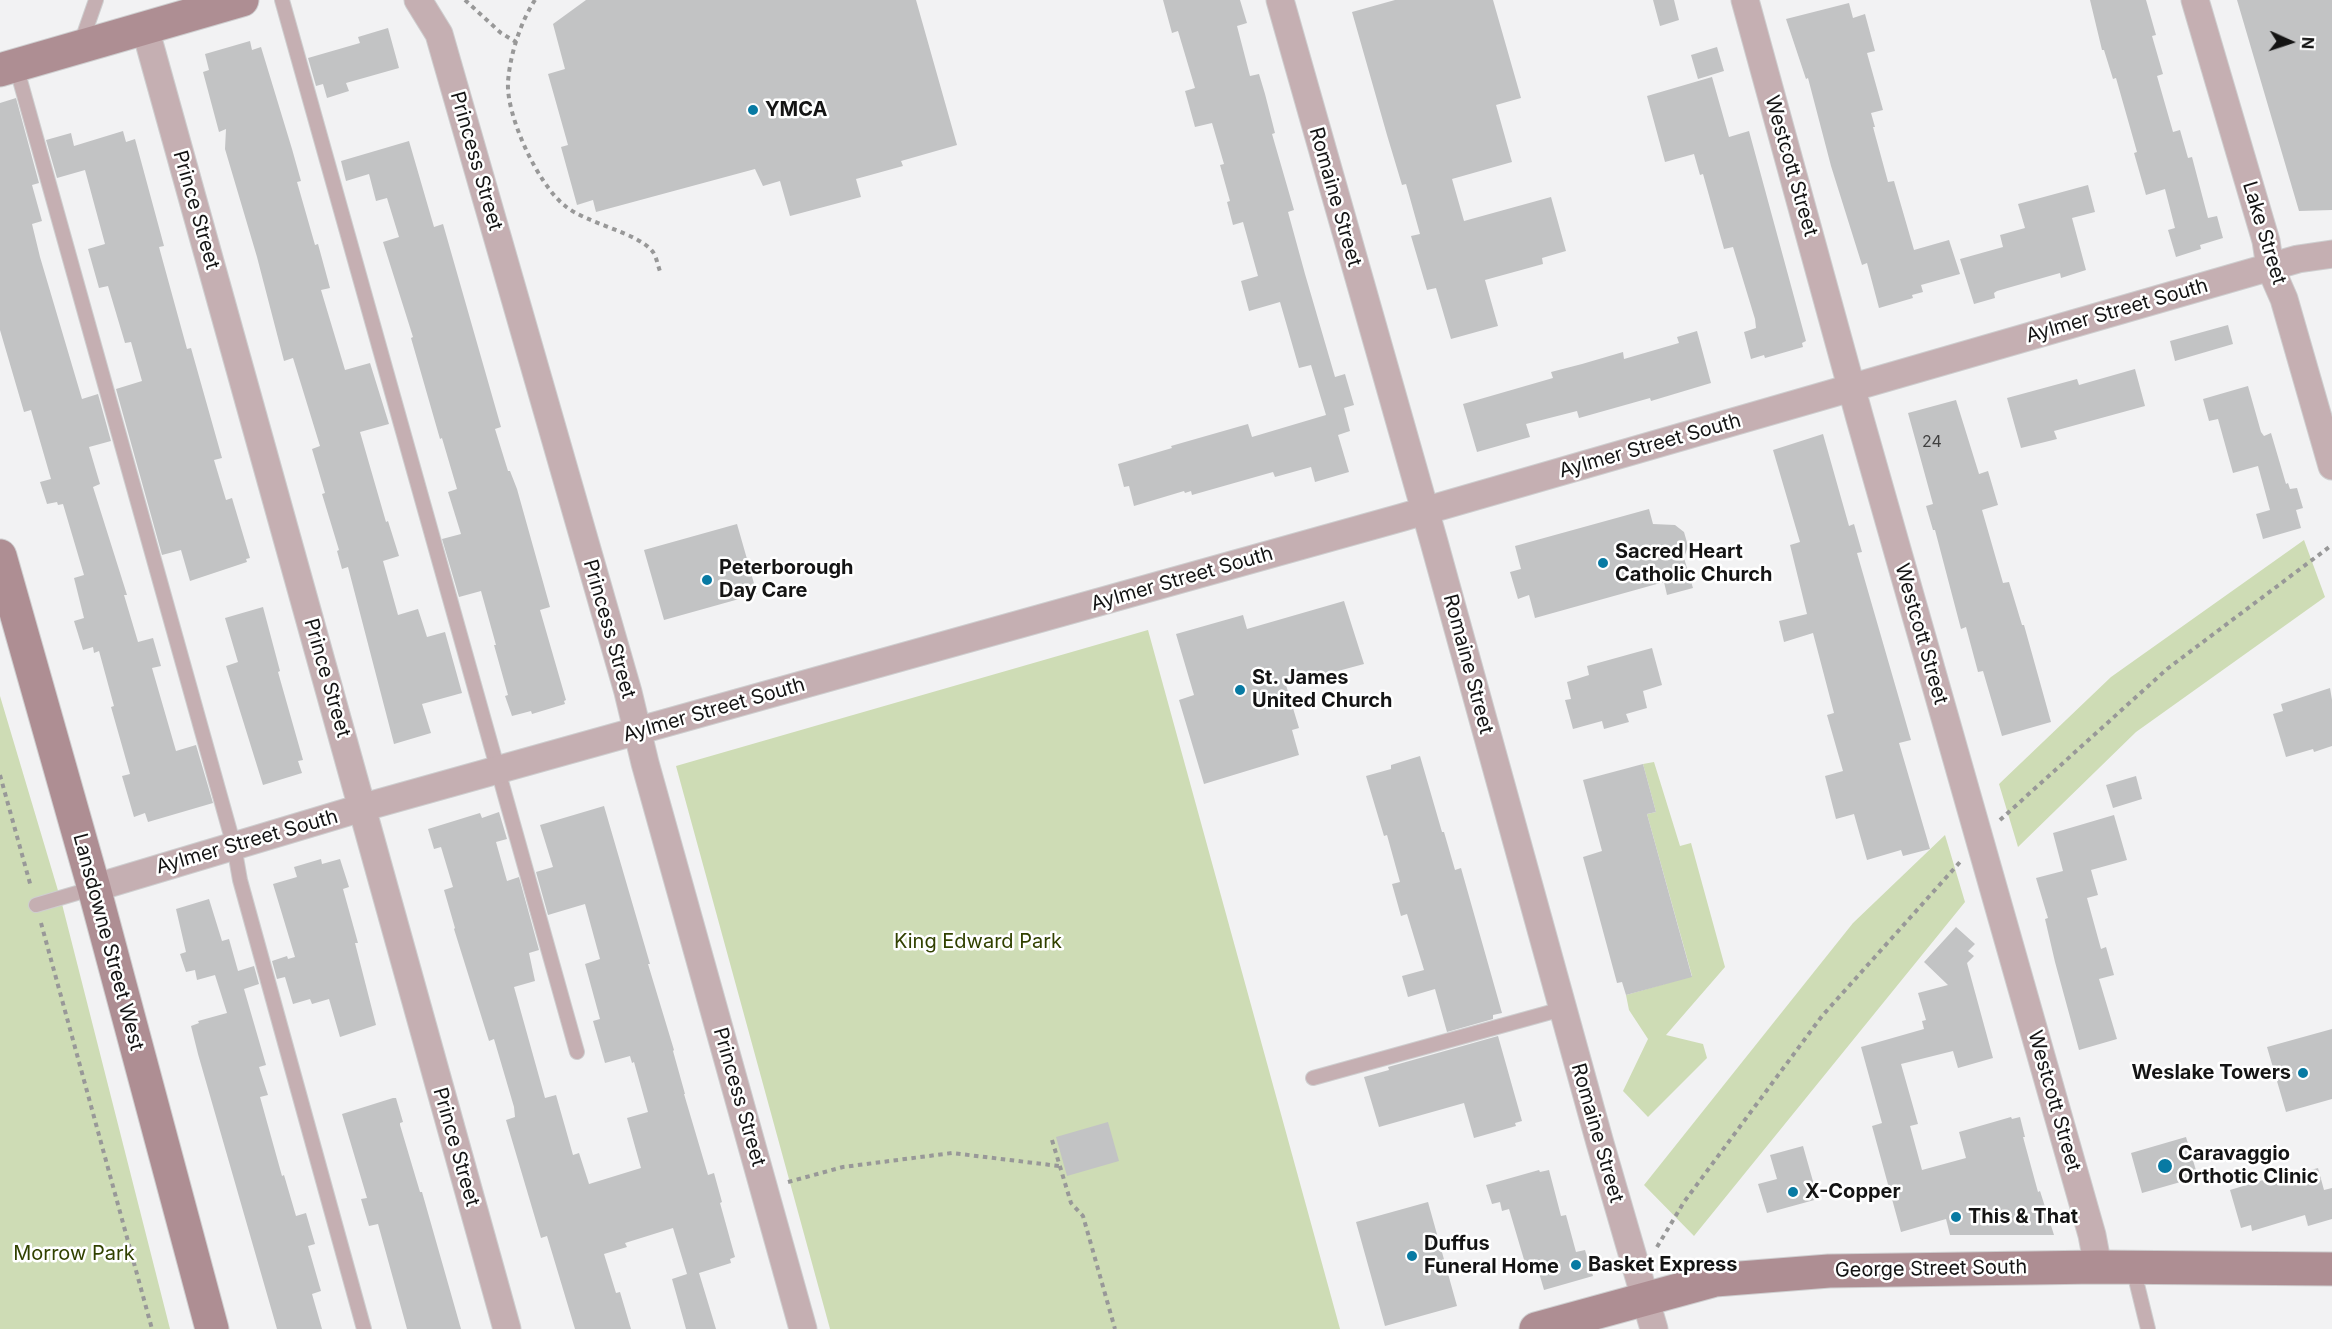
<!DOCTYPE html>
<html>
<head>
<meta charset="utf-8">
<style>
  body { margin:0 }
  #map { position:relative; width:2332px; height:1329px; overflow:hidden; background:#f2f2f3; font-family:Inter,sans-serif }
  canvas { display:block }
  .north { position:absolute; left:2260px; top:12px; width:60px; height:60px; -webkit-text-stroke:4px #fff; paint-order:stroke; rotate:93deg; font-size:16px; font-weight:700; line-height:24px; text-align:center; color:#141414 }
  .north::after { content:''; display:block; margin:auto; width:21px; height:27px; background:#141414; clip-path:polygon(50% 0,100% 100%,50% 72%,0 100%) }
</style>
</head>
<body>
<div id="map">
<canvas width="2332" height="1329"></canvas>
<div class="north">N</div>
</div>
<script>
const ctx = document.querySelector('canvas').getContext('2d');
ctx.lineJoin = 'round';
function paint(path, color) {
  ctx.fillStyle = color;
  ctx.fill(path, 'evenodd');
}
function stroke(path, color, width, dash) {
  ctx.strokeStyle = color;
  ctx.lineWidth = width;
  ctx.lineCap = dash ? 'butt' : 'round';
  ctx.setLineDash(dash || []);
  ctx.stroke(path);
}
function drawText(font, color, halo, rows, align = 'center') {
  ctx.font = font + ' Inter,sans-serif';
  ctx.lineWidth = 5;
  ctx.setLineDash([]);
  ctx.textBaseline = 'middle';
  ctx.strokeStyle = halo;
  ctx.fillStyle = color;
  for (const [text, x, y, turn = 0] of rows) {
    ctx.save();
    ctx.translate(x, y);
    ctx.rotate((+turn || 0) * Math.PI / 180);
    ctx.textAlign = isNaN(turn) ? turn : align;
    if (halo) ctx.strokeText(text, 0, 0);
    ctx.fillText(text, 0, 0);
    ctx.restore();
  }
}
paint(new Path2D(`
  M2304 540 2325 597 2136 732 2018 847 1999 784 2111 677Z
  M1148 630 1340 1329H830L676 766Z
  M0 696 62 904 170 1329H0Z
  M1654 762 1680 846 1691 843 1725 967 1666 1035 1703 1044 1707 1058 1648 1117 1623 1091 1648 1039 1629 1010 1626 995 1692 976 1647 814 1656 812 1643 764Z
  M1945 835 1965 902 1694 1236 1644 1185 1853 923Z`), '#cedcb5');
paint(new Path2D(`
  M586 0H916L957 145 901 161 903 166 856 179 861 197 790 216 780 181 763 186 755 169 596 212 593 200 577 205 561 147 568 145 548 74 565 69 553 24Z
  M1163 0H1240L1247 23 1237 26 1250 76 1259 74 1265 94 1275 133 1272 134 1294 210 1288 212 1305 274 1335 377 1345 374 1354 405 1344 408 1350 431 1338 435 1349 472 1315 482 1311 467 1275 477 1273 472 1192 495 1191 491 1185 493 1184 491 1134 506 1129 486 1124 487 1118 464 1172 448 1171 446 1248 424 1252 437 1326 415 1311 365 1299 368 1280 302 1249 311 1241 281 1258 276 1243 222 1233 225 1227 202 1230 201 1220 165 1224 164 1212 123 1195 127 1185 91 1195 88 1178 31 1172 33Z
  M1395 0H1493L1521 98 1496 105 1512 162 1452 179 1464 221 1551 197 1566 251 1542 258 1543 264 1485 280 1498 326 1451 339 1436 288 1427 290 1411 236 1420 234 1406 184 1402 185 1387 135 1352 12Z
  M1653 0H1674L1679 20 1660 26Z
  M2090 0H2146L2156 35 2152 36 2163 74 2157 76 2173 132 2180 130 2188 158 2192 157 2208 218 2217 216 2223 238 2200 245 2201 249 2176 257 2168 230 2175 228 2165 189 2146 195 2134 153 2137 152 2116 78 2113 79 2104 50H2102Z
  M2237 0H2332V210L2299 211Z
  M1849 3 1853 18 1865 14 1875 51 1867 53 1883 110 1871 113 1875 127H1873L1888 182 1894 181 1914 250 1949 240 1960 274 1921 285 1923 292 1912 295 1913 298 1879 308 1867 263 1862 265 1831 166 1808 78 1806 79 1786 19Z
  M388 28 399 68 346 83 349 91 327 98 323 84 316 86 308 58 360 43 358 37Z
  M250 41 252 50 261 47 292 149 301 181 297 182 315 245 318 244 330 288 321 290 345 370 370 363 389 424 360 432 386 522 388 521 399 556 383 561 398 615 418 609 427 637 445 632 462 693 422 704 431 733 394 744 348 567 342 569 337 551 339 550 322 494 325 493 312 449 320 446 293 358 284 361 257 257 225 149 226 129 219 132 203 72 209 70 205 54Z
  M1717 47 1724 71 1698 79 1691 55Z
  M1712 77 1729 137 1749 131 1806 341 1802 343 1803 347 1765 358 1764 355 1751 359 1744 332 1756 328 1755 319 1733 247 1724 249 1703 174 1700 175 1694 154 1665 162 1647 96Z
  M16 98 39 183 32 185 42 221 32 224 40 257 82 399 98 394 111 441 89 447 100 484 93 487 127 595H124L138 642 153 638 161 666 152 668 176 751 196 745 213 803 148 822 145 813 134 817 122 776 130 774 111 707 114 706 99 651 94 653 93 647 83 650 74 621 84 618 74 578 84 575 63 504 58 505 57 502 47 504 40 482 51 479 31 410 24 412 0 330V103Z
  M123 131 126 142 135 139 141 161 164 246 159 247 187 349 191 348 222 458 214 460 226 500 232 498 250 558 246 559 247 562 190 581 181 550 162 555 116 389 142 381 131 342 125 343 108 286 99 288 88 249 105 244 85 170 57 178 46 140 71 133 74 146Z
  M409 141 434 227 443 224 501 427 495 429 508 471H510L517 489 550 607 540 610 566 700 564 701 565 704 532 714 531 711 512 716 505 696 508 695 494 645H496L481 591 459 597 442 539 461 534 448 492 457 489 442 438 440 439 411 338 413 337 383 242 399 237 387 198 376 201 369 174 346 181 341 161Z
  M2088 185 2095 212 2072 218 2086 270 2061 278 2060 273 1997 291 1994 293 1995 298 1974 304 1960 259 2003 247 2000 235 2025 228 2018 204Z
  M2228 325 2233 344 2175 361 2170 341Z
  M1697 331 1711 383 1651 401 1650 398 1579 418 1577 411 1526 424 1530 437 1477 452 1463 404 1553 378 1551 372 1582 364 1623 352 1624 359 1679 343 1677 337Z
  M2135 369 2145 406 2054 431 2057 439 2021 448 2007 398 2077 379 2079 385Z
  M2248 386 2261 432 2264 436 2271 433 2286 484 2288 483 2290 489 2297 488 2303 508 2296 510 2301 528 2263 539 2256 514 2270 510 2258 466 2233 473 2218 419 2209 421 2203 399Z
  M1956 400 1979 474 1988 471 1998 505 1982 510 2003 583 2009 582 2022 625H2024L2051 722 2002 736 1983 671 1978 672 1966 627 1961 629 1935 530H1933L1926 506 1933 504 1908 413Z
  M1823 434 1849 526 1854 524 1862 552 1857 553 1911 740 1899 743 1930 849 1903 856 1901 850 1867 860 1854 814 1836 819 1825 776 1843 771 1827 715 1834 713 1813 633 1784 642 1779 621 1807 614 1790 545 1800 542 1773 450Z
  M1649 509 1653 524 1675 525 1684 532 1688 546 1684 558 1693 588 1667 595 1664 582 1535 618 1529 595 1518 599 1510 572 1521 569 1515 546Z
  M737 524 757 594 664 620 644 550Z
  M1344 601 1364 664 1286 685 1299 728 1292 730 1299 755 1204 784 1179 700 1194 695 1176 634 1243 615 1247 629Z
  M263 607 280 671 278 672 303 760 298 761 302 773 263 785 226 666 238 662 225 618Z
  M1652 648 1662 685 1643 691 1647 708 1626 714 1629 722 1604 729 1602 721 1573 729 1565 700 1571 699 1567 682 1589 675 1587 666Z
  M2330 688 2332 700V746L2314 752 2313 749 2286 757 2273 714 2283 711 2281 704Z
  M1420 756 1442 832H1444L1455 870 1461 868 1502 1013 1493 1015V1019L1447 1032 1435 989 1408 997 1402 976 1424 970 1407 914 1401 916 1392 884 1400 882 1387 835 1384 836 1366 776 1391 769V765Z
  M1643 764 1656 812 1647 814 1692 977 1626 995 1622 982 1617 983 1583 857 1602 851 1583 780Z
  M2136 776 2142 799 2113 808 2106 785Z
  M604 806 650 964H648L674 1050 673 1051 685 1094H684L708 1175 714 1173 722 1202 720 1203 735 1257 730 1259 731 1263 699 1273 716 1329H686L672 1279 687 1274 673 1228 625 1243 627 1247 604 1254 616 1293 620 1292 631 1329H575L547 1236 541 1238 506 1120 515 1117 514 1107 494 1039 489 1041 454 929 455 928 444 890 453 887 441 847 434 849 428 829 480 813 482 818 499 812 507 839 496 842 507 881 519 877 539 950 529 953 535 981 514 987 545 1098 556 1095 573 1155 579 1153 589 1184 641 1168 627 1118 648 1112 634 1062 632 1063 630 1056 605 1063 593 1021 600 1019 585 964 600 959 585 904 548 915 536 872 553 867 540 825Z
  M2114 815 2127 860 2091 870 2098 895 2087 898 2101 949 2106 947 2114 975 2099 979 2117 1039 2079 1050 2055 962 2045 919 2048 918 2036 878 2063 871 2053 833Z
  M321 859 322 864 340 859 349 887 343 889 358 943H355L376 1025 340 1037 329 999 312 1004 310 999 293 1004 285 977 277 979 272 961 287 956 288 959 295 957 273 884 297 877 294 867Z
  M209 899 222 941 229 939 238 971 254 966 259 984 244 989 266 1065 259 1067 268 1095 260 1097 282 1176 284 1175 296 1216 306 1213 315 1244 308 1246 321 1291 312 1294 322 1329H277L198 1054 191 1026 199 1023 198 1021 227 1013 215 975 197 980 195 970 186 972 180 954 186 952 176 909Z
  M1956 927 1975 944 1968 951 1974 956 1967 963 1993 1058 1958 1068 1953 1051 1901 1064 1918 1124 1910 1126 1922 1170 1966 1158 1959 1132 2011 1117 2012 1119 2020 1117 2025 1137H2023L2038 1192 2040 1191 2054 1235H1950L1946 1219 1901 1232 1872 1126 1882 1123 1861 1047 1924 1029 1922 1021 1926 1020 1918 993 1948 985 1924 962Z
  M2332 1029V1099L2286 1112 2267 1047Z
  M1498 1036 1522 1121 1515 1123 1516 1126 1474 1138 1464 1103 1379 1127 1364 1077 1389 1070 1388 1067Z
  M393 1098H396L403 1122 400 1123V1125L420 1192H422L461 1329H407L378 1224 369 1226 361 1199 367 1198 342 1114Z
  M1108 1122 1119 1161 1067 1176 1056 1137Z
  M2186 1137 2198 1177 2142 1193 2131 1153Z
  M1803 1146 1818 1199 1767 1213 1758 1184 1777 1179 1770 1155Z
  M2318 1168 2324 1190 2332 1188V1219L2308 1226 2305 1215 2252 1231 2251 1225 2241 1228 2230 1190 2273 1177 2274 1180Z
  M1539 1170 1540 1172 1549 1170 1561 1216 1566 1215 1576 1252 1585 1250 1593 1276 1544 1290 1535 1259 1525 1263 1509 1209 1502 1211 1500 1202 1492 1204 1486 1185Z
  M1428 1202 1457 1306 1385 1326 1356 1222Z`), '#c2c3c4');
const lane = new Path2D(`
  M282 0 577 1052
  M81 43 96 0
  M16 66 234 846 240 880 364 1329
  M36 905 94 888
  M1313 1078 1562 1009
  M2133 1268 2148 1329`);
const street = new Path2D(`
  M418 0 439 34 628 692 645 763 803 1329
  M1280 0 1434 542 1600 1143 1654 1329
  M1745 0 1860 419 2092 1235 2098 1267
  M2195 0 2266 241 2270 267 2284 299 2332 466
  M145 28 507 1329
  M94 888 361 808 1400 518 2270 267 2298 259 2332 254`);
const secondary = new Path2D(`
  M0 70 242 0
  M0 556 94 888 212 1329
  M1536 1329 1715 1280 1829 1271 2098 1267 2332 1269`);
stroke(lane, '#cececf', 16);
stroke(street, '#cececf', 29);
stroke(secondary, '#cececf', 35);
stroke(new Path2D(`
  M465 0 501 33 516 42
  M535 0C520 23 510 55 508 82 506 116 538 184 564 205 586 224 638 232 653 252 657 258 658 267 661 274
  M0 775 31 887
  M2000 820 2167 669 2332 545
  M41 923 152 1329
  M1052 1140 1071 1203 1083 1216 1115 1329
  M788 1182 843 1167 952 1153 1059 1166
  M1657 1247 1684 1202 1822 1016 1960 862`), '#989898', 4, [4.5, 4.5]);
stroke(lane, '#c5afb2', 14);
stroke(street, '#c5afb2', 27);
stroke(secondary, '#ae8e93', 33);
for (const [x, y, r, color] of [
  [753,110,6,"#087aa3"],
  [1603,563,6,"#087aa3"],
  [707,580,6,"#087aa3"],
  [1240,690,6,"#087aa3"],
  [2303,1073,6,"#087aa3"],
  [2165,1166,8,"#087aa3"],
  [1793,1192,6,"#087aa3"],
  [1956,1217,6,"#087aa3"],
  [1412,1256,6,"#087aa3"],
  [1576,1265,6,"#087aa3"]
]) {
  const dot = new Path2D();
  dot.arc(x, y, r, 0, 2 * Math.PI);
  ctx.fillStyle = color;
  ctx.fill(dot);
  stroke(dot, '#fff', 2);
}
drawText('16px', '#404040', null, [
  ["24",1932,442]
]);
drawText('bold 20px', '#141414', '#fff', [
  ["YMCA",765,110],
  ["Sacred Heart",1615,552],
  ["Catholic Church",1615,575],
  ["Peterborough",719,568],
  ["Day Care",719,591],
  ["St. James",1252,678],
  ["United Church",1252,701],
  ["Weslake Towers",2291,1073,"right"],
  ["Caravaggio",2178,1154],
  ["Orthotic Clinic",2178,1177],
  ["X-Copper",1805,1192],
  ["This & That",1968,1217],
  ["Duffus",1424,1244],
  ["Funeral Home",1424,1267],
  ["Basket Express",1588,1265]
], 'left');
drawText('20px', '#141414', '#fff', [
  ["Princess Street",476,161,74],
  ["Westcott Street",1791,166,74],
  ["Romaine Street",1335,197,74],
  ["Prince Street",196,210,74],
  ["Lake Street",2264,233,73],
  ["Aylmer Street South",2117,311,-16],
  ["Aylmer Street South",1650,446,-16],
  ["Aylmer Street South",1182,579,-16],
  ["Princess Street",609,629,74],
  ["Westcott Street",1921,634,74],
  ["Romaine Street",1468,664,75],
  ["Prince Street",327,678,74],
  ["Aylmer Street South",714,710,-16],
  ["Aylmer Street South",247,842,-16],
  ["Lansdowne Street West",108,942,75],
  ["Princess Street",739,1097,74],
  ["Westcott Street",2054,1101,74],
  ["Romaine Street",1597,1133,74],
  ["Prince Street",456,1147,74],
  ["George Street South",1931,1269,-1]
]);
drawText('20px', '#314100', '#fff', [
  ["King Edward Park",978,942],
  ["Morrow Park",74,1254]
]);
</script>
</body>
</html>
